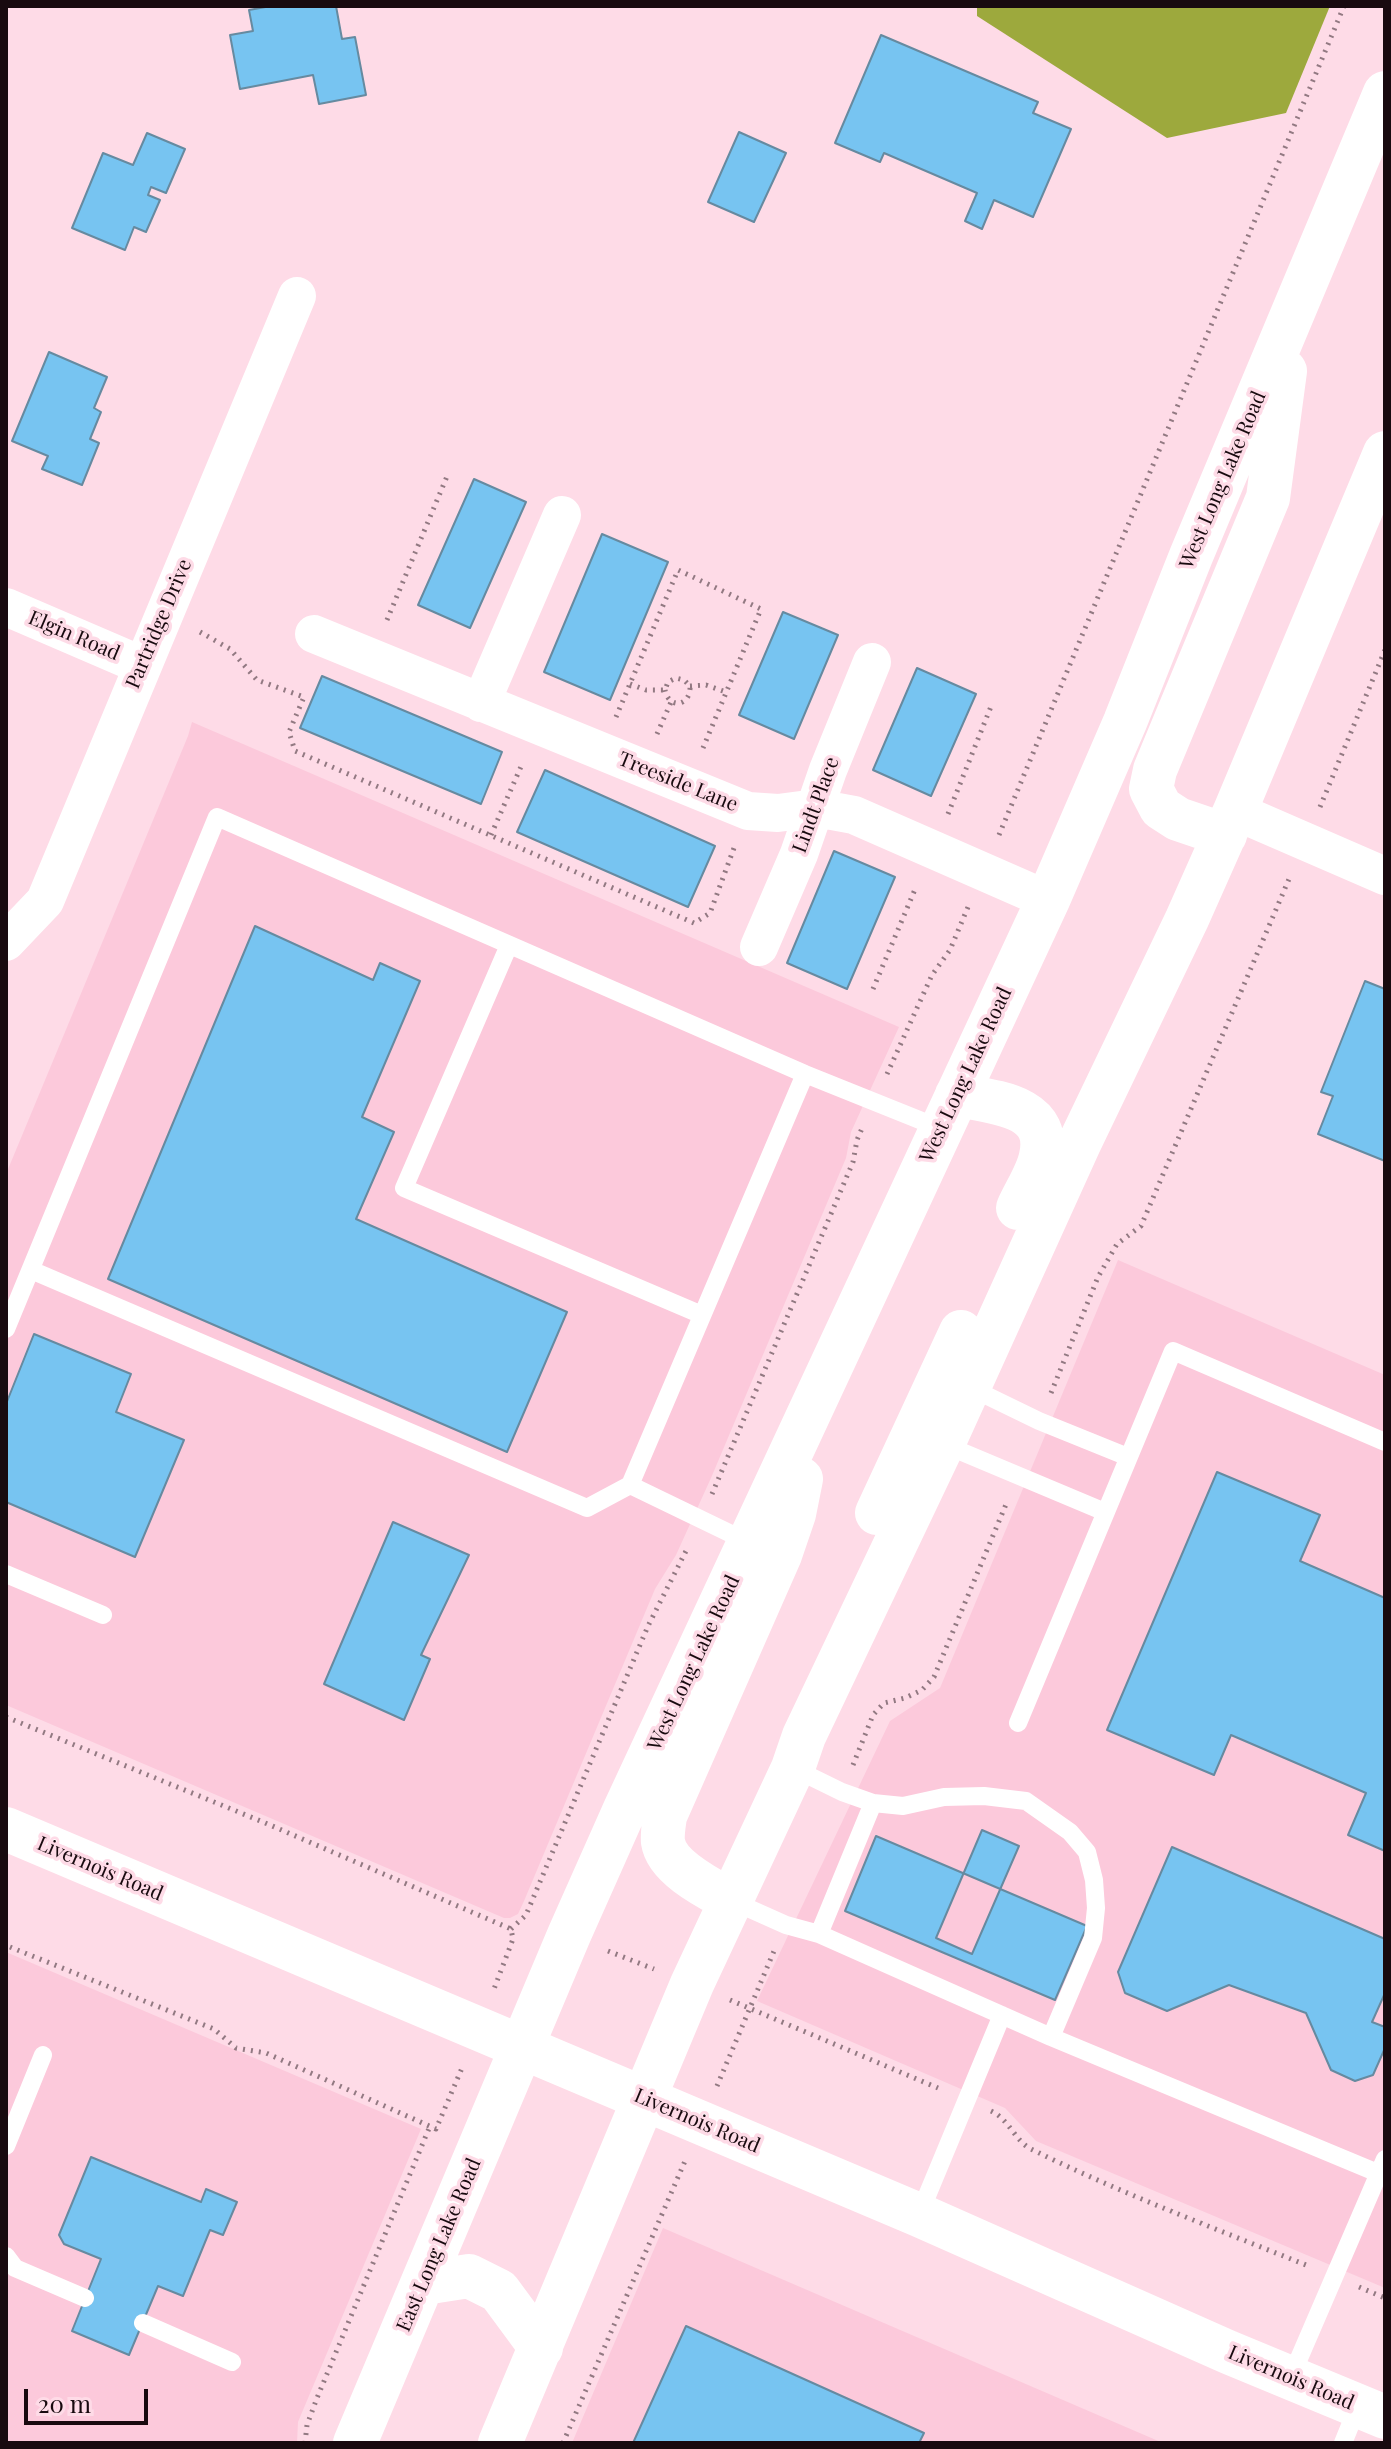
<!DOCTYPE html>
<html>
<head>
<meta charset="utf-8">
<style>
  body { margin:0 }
  #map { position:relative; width:1391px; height:2449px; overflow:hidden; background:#fedbe7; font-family:"Playfair Display",serif }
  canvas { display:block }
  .frame { position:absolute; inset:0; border:8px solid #180a0f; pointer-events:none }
  .scale { position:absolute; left:24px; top:2389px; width:124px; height:36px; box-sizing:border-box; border:4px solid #180a0f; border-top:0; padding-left:10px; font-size:24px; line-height:28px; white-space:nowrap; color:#180a0f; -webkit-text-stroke:6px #fedbe7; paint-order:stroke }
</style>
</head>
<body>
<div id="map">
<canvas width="1391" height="2449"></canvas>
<div class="frame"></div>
<div class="scale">20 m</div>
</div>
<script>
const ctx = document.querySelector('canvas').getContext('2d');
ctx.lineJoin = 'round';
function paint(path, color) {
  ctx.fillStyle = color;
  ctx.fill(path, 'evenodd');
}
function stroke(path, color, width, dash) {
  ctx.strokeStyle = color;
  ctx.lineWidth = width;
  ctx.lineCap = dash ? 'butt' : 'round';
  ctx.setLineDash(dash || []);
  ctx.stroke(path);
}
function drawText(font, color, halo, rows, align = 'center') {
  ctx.font = font + ' "Playfair Display",serif';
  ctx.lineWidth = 7;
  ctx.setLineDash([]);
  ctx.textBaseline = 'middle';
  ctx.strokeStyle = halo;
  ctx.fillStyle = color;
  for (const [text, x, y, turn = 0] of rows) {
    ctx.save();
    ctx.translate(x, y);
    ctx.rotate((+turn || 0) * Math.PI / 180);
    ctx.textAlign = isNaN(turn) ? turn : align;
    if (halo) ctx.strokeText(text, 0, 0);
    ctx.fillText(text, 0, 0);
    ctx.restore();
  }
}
paint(new Path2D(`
  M192 722 899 1027 851 1132 846 1158 711 1478 676 1555 655 1589 524 1901 518 1914 510 1918H504L6 1705V1174L188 736Z
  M1118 1260 1385 1375V2288L1036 2141 1005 2108 757 2001 890 1721 940 1688Z
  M6 1952 421 2129 298 2422 297 2443H6Z
  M663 2228 1163 2443H572Z`), '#fcc9db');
paint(new Path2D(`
  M977 6H1330L1286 113 1167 138 977 16Z`), '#9da93d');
const building = new Path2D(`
  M271 6H336L342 39 355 37 366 95 319 104 313 75 240 89 230 35 253 31 249 10Z
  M881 35 1038 102 1033 113 1071 129 1033 217 994 200 982 229 965 221 977 193 884 153 880 162 835 143Z
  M739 132 786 153 754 222 708 202Z
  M147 133 185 149 166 193 151 187 148 195 160 200 146 232 134 227 125 250 72 228 103 153 133 165Z
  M49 352 107 377 94 408 101 412 90 439 99 443 82 485 42 469 48 456 12 441Z
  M474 479 526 502 470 628 418 605Z
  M602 534 668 562 610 700 544 672Z
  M783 612 838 635 794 739 739 715Z
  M917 668 976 694 931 796 873 770Z
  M322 676 502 752 481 804 300 728Z
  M545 770 715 846 688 907 517 832Z
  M834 851 895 877 847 989 787 963Z
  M255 926 373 980 380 963 420 981 362 1117 394 1132 356 1219 567 1312 507 1452 108 1279Z
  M1365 981 1385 989V1161L1318 1134 1333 1096 1321 1092Z
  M34 1334 131 1374 116 1412 184 1440 135 1557 6 1502V1404Z
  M1217 1472 1320 1515 1300 1561 1385 1598V1851L1348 1835 1366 1793 1231 1735 1214 1775 1107 1730Z
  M393 1522 469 1555 421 1655 430 1659 404 1720 324 1684Z
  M982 1830 1019 1846 972 1954 936 1938Z
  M876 1836 1087 1926 1055 2000 845 1911Z
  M1172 1847 1385 1939V1993L1372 2022 1385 2027V2048L1373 2075 1355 2081 1331 2070 1306 2013 1229 1985 1167 2011 1125 1993 1118 1972Z
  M91 2157 201 2202 206 2189 237 2202 223 2235 210 2230 183 2296 158 2286 129 2355 72 2331 101 2259 64 2244 59 2235Z
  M686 2326 924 2433 919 2443H633Z`);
paint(building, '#77c4f1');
stroke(building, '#668aa0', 2);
stroke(new Path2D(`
  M387 620 448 474
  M200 632 230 649 257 680 304 697 289 732 295 751 694 923 710 913 734 848
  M630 684 646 690H665L668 682 676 678 684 680 690 686C691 706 669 710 665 690
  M690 686 706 685 726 692
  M616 717 678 570 761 609 703 748
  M657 734 671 702
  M1320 807 1385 650
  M948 814 992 704
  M491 835 523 762
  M999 835 1344 6
  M873 989 916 887
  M887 1074 932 975 950 950 968 907
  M1051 1393 1098 1277 1117 1244 1141 1226 1289 879
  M712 1494 853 1162 857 1140 863 1126
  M6 1717 263 1822 511 1929 513 1939 494 1989
  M853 1765 873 1715 884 1703 905 1698 922 1690 934 1677 1007 1502
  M511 1929 526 1915 648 1626 688 1547
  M10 1947 214 2029 236 2048 266 2053 436 2129 462 2068
  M608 1951 654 1969
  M730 2000 938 2088
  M717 2086 774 1951
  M991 2111C1009 2119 1015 2141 1031 2149 1120 2193 1214 2228 1306 2265
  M1359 2287 1385 2298
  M305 2443 307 2425 317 2398 430 2126
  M563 2443 685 2161`), '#927982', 5, [2, 6]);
stroke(new Path2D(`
  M509 945 404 1188 702 1315
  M31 1270 587 1508 630 1485 750 1543
  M6 1329 217 817 805 1074 942 1129
  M969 1387 1039 1421 1128 1457
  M943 1444 1105 1512
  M630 1485 805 1074
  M6 1574 103 1615
  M1018 1723 1173 1351 1385 1442
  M793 1768 842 1792 873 1803 903 1806 944 1797 984 1796 1026 1801 1070 1832 1087 1852 1094 1880 1096 1908 1093 1938 1051 2037
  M730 1900 786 1925 819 1934 1051 2037 1385 2176
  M819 1934 873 1803
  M6 2146 43 2055
  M919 2215 1002 2015
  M6 2256 15 2268 85 2298
  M143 2323 232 2362
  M1291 2377 1385 2159
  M1343 2443 1358 2406`), '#fff', 18);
stroke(new Path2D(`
  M6 607 141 665
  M314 634 748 811 778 813 816 808 854 815 1048 900
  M481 703 562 515
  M1235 811 1385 876
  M6 942 45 901 297 296
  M759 947 799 854 828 770 872 662`), '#fff', 38);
stroke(new Path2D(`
  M1225 835 1178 819 1161 808 1151 789 1155 770 1268 498 1285 371
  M957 1095C993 1102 1052 1105 1041 1156 1038 1173 1025 1192 1018 1208
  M877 1513 961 1332
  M6 1829 919 2215 1228 2352 1385 2417
  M730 1900C710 1889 667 1868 663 1842 662 1834 664 1824 665 1816L780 1555 794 1514 801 1479
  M424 2283 469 2276 499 2291 541 2348
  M355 2443 569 1935 625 1809 1048 900 1125 722 1191 556 1385 93
  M500 2443 692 1984 793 1768 804 1736 943 1444 1079 1144 1187 919 1235 811 1385 453`), '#fff', 44);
drawText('20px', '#180a0f', '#fedbe7', [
  ["West Long Lake Road",1223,480,-67],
  ["Partridge Drive",159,624,-67],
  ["Elgin Road",74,636,23],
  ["Treeside Lane",678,782,22],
  ["Lindt Place",816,805,-70],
  ["West Long Lake Road",966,1075,-65],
  ["West Long Lake Road",694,1663,-65],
  ["Livernois Road",100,1869,23],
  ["Livernois Road",697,2121,23],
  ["East Long Lake Road",439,2245,-67],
  ["Livernois Road",1291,2378,23]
]);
</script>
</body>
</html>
